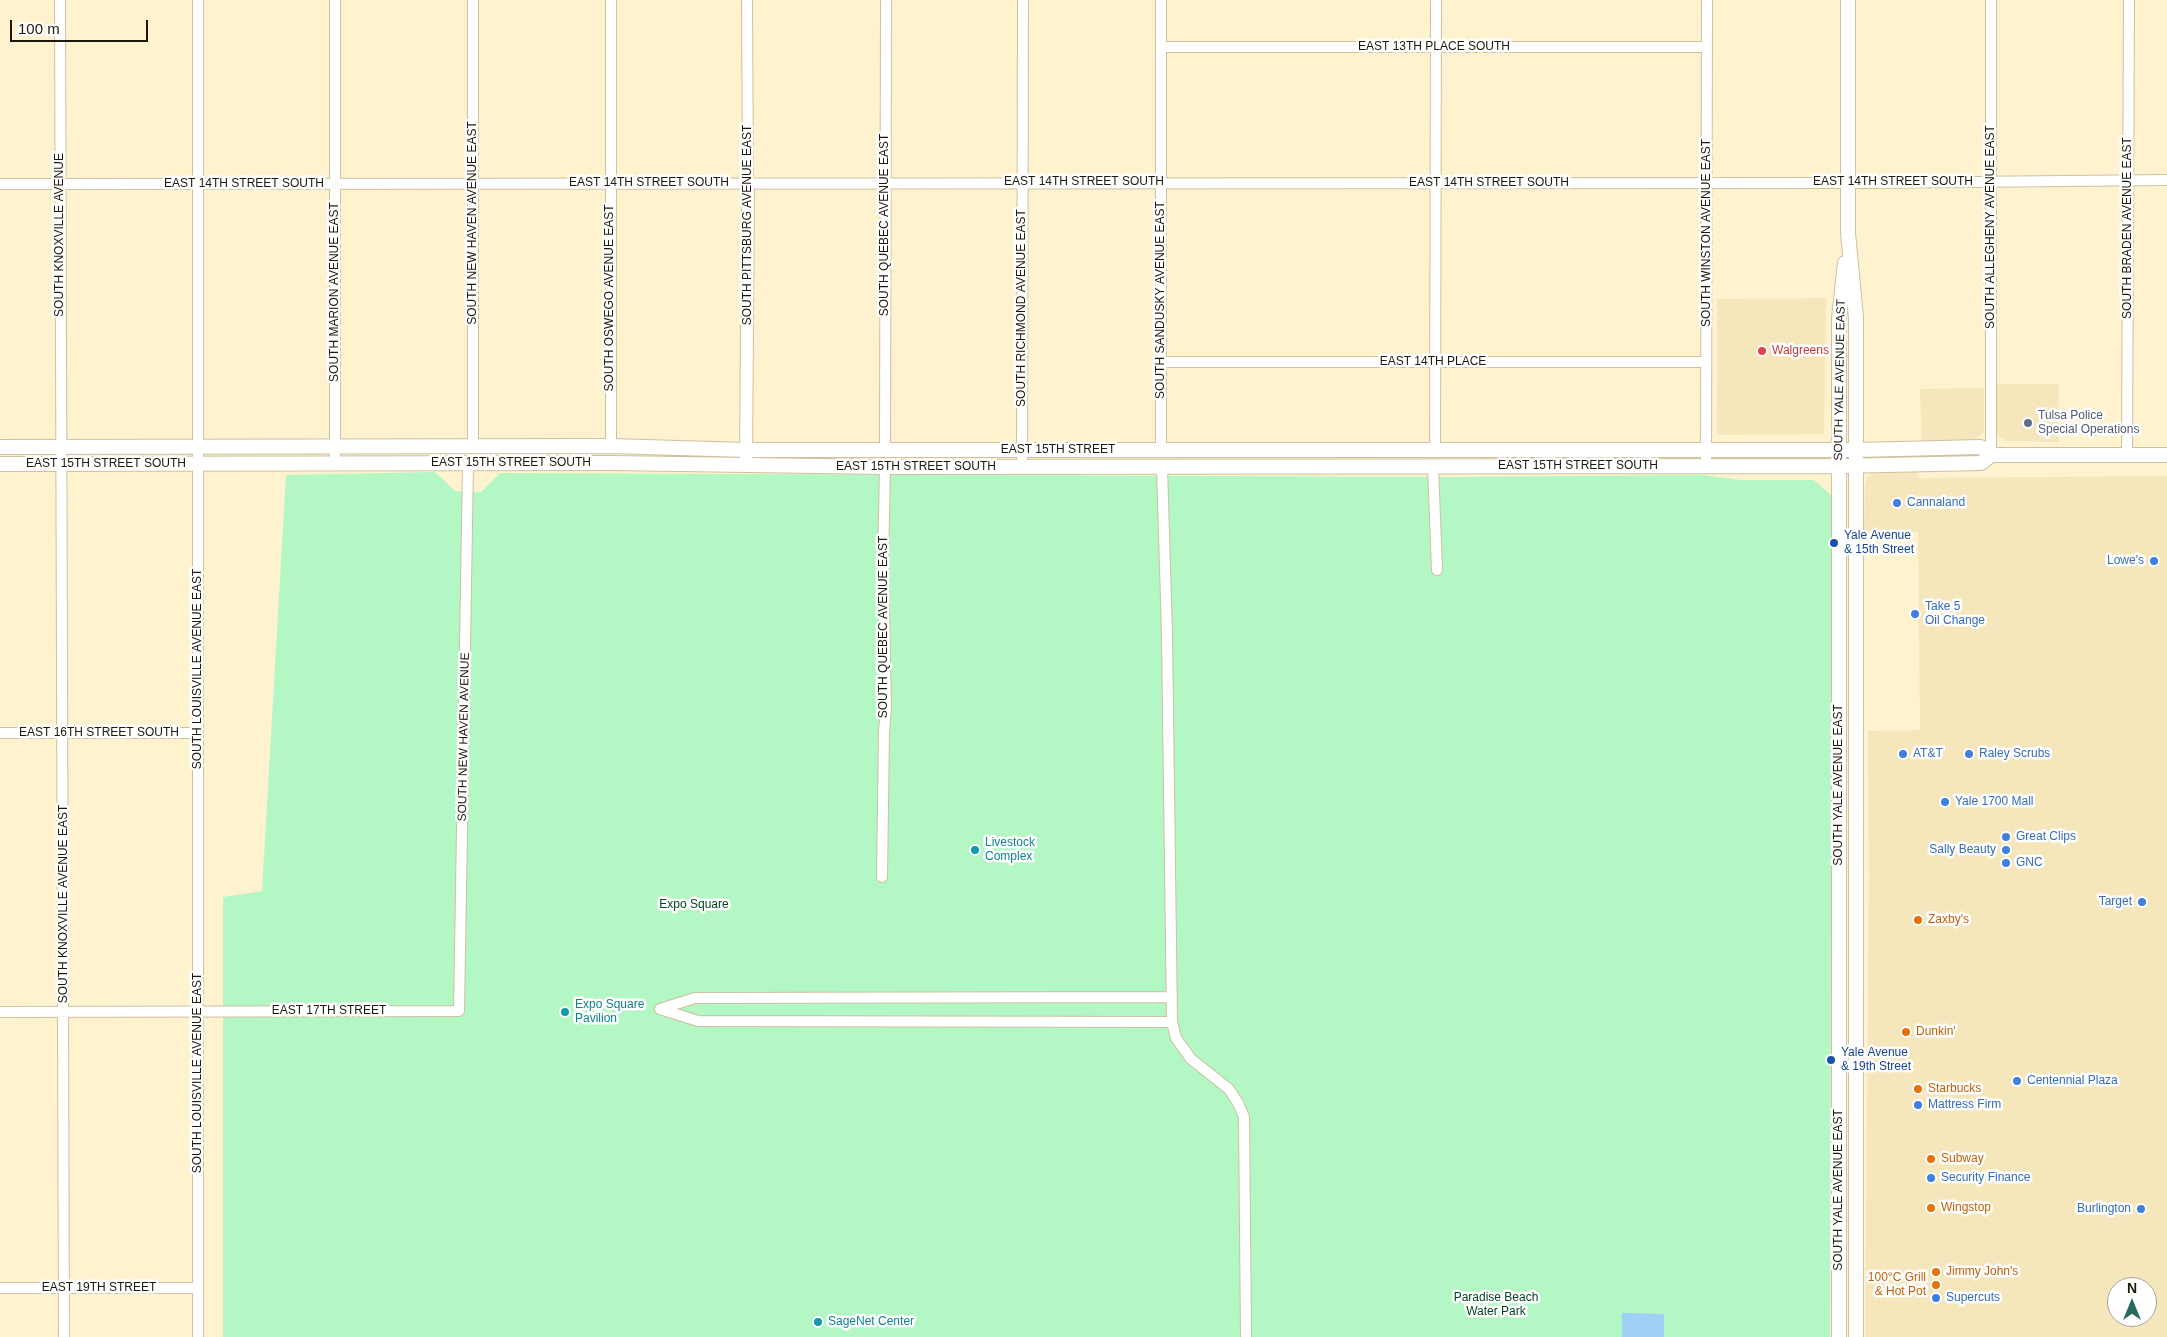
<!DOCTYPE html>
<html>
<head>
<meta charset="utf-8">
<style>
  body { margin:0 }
  #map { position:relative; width:2167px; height:1337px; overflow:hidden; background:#fff2cf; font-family:Arial,sans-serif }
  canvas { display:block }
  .north { position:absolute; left:2107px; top:1277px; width:50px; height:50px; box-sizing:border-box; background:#fff; border:1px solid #a4a39d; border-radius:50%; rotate:0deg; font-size:14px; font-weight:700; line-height:20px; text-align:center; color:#1c180b }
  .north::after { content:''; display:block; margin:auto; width:18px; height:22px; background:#276a5c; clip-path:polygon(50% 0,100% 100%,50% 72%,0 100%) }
  .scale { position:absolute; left:10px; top:20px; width:138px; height:22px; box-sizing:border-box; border:2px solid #1c180b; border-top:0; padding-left:6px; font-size:15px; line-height:18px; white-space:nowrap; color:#1c180b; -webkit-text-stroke:4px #fff; paint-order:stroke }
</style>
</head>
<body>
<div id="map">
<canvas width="2167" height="1337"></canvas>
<div class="north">N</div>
<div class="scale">100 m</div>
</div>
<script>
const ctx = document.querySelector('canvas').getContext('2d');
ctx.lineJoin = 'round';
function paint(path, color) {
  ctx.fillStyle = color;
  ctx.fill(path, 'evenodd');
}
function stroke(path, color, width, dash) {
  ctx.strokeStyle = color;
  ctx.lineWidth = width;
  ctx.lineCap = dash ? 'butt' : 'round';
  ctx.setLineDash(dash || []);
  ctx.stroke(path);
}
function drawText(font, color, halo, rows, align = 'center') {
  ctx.font = font + ' Arial,sans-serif';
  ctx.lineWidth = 5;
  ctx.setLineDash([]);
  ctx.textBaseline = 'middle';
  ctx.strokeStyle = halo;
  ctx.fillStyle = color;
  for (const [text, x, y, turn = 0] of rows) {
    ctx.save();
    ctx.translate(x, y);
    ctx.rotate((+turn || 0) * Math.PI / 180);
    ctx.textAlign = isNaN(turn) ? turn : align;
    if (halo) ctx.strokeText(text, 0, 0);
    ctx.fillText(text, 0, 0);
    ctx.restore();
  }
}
paint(new Path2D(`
  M1826 298 1824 434 1717 435V299Z
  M1996 384H2059L2058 442 2006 441 1997 435Z
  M1984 388V432L1973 441 1922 442 1920 389Z
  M1917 472 1918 478 2167 476V1337H1865L1869 875 1868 731 1920 730 1918 532H1864L1865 484 1868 476 1875 473ZM2117 1287H2147V1317H2117Z`), '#f5e6bb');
paint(new Path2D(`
  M435 472 455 491 481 492 500 473 1449 477 1702 475 1742 480H1814L1832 496 1830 1337H223V897L262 891 286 475Z`), '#b3f7c4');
paint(new Path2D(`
  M1622 1313 1664 1314V1337H1622Z`), '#a0d0f6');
const minor = new Path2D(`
  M60 0 64 1337
  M198 0V1337
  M335 0V463
  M611 0V446
  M747 0 748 183
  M1991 0V455
  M1161 47H1707
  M0 184 1863 183 2167 180
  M1161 362H1706
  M473 447V0
  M1435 449 1436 0
  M885 450 886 0
  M1161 450V0
  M2127 455 2129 0
  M1022 466 1023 0
  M1433 466 1437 570
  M1706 466 1707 0
  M1162 467 1167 634 1172 1022 1176 1038 1191 1059 1229 1089 1238 1103 1244 1117 1246 1337
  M0 733H198
  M882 877 884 732 886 708 883 565 885 467
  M660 1009 698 1021 1172 1022
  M660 1009 695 998 1172 997
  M0 1012 459 1011 468 463
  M0 1288H198`);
const tertiary = new Path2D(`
  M746 466 748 183`);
const secondary = new Path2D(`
  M1848 0V233L1856 318V1337
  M0 447 611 446 747 450H1856L1981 447 1991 455H2167
  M0 464 611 463 885 467 1839 466 1981 463 1991 455
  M1839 1337V318L1845 263`);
stroke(minor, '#cdc19e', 12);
stroke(tertiary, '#cdc19e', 14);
stroke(secondary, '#cdc19e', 16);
stroke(minor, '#fff', 10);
stroke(tertiary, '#fff', 12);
stroke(secondary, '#fff', 14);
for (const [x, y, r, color] of [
  [1762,351,5,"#e0444e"],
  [2028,423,5,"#5c6f8a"],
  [1897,503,5,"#3f7fe0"],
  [1834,543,5,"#1a4fb4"],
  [2154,561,5,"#3f7fe0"],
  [1915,614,5,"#3f7fe0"],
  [1903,754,5,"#3f7fe0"],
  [1969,754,5,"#3f7fe0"],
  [1945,802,5,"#3f7fe0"],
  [2006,837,5,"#3f7fe0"],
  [975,850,5,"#0f9aa8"],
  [2006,850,5,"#3f7fe0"],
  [2006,863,5,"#3f7fe0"],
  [2142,902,5,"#3f7fe0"],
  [1918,920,5,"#e8710a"],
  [565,1012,5,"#0f9aa8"],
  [1906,1032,5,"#e8710a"],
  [1831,1060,5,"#1a4fb4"],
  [2017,1081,5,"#3f7fe0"],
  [1918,1089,5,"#e8710a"],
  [1918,1105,5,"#3f7fe0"],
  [1931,1159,5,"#e8710a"],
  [1931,1178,5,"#3f7fe0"],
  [1931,1208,5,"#e8710a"],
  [2141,1209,5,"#3f7fe0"],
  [1936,1272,5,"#e8710a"],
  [1936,1285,5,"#e8710a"],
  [1936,1298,5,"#3f7fe0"],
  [818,1322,5,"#0f9aa8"]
]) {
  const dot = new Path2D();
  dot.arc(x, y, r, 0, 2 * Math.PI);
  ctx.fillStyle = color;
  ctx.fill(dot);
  stroke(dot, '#fff', 2);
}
drawText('12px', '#1c180b', '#fff', [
  ["EAST 13TH PLACE SOUTH",1434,47],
  ["EAST 14TH STREET SOUTH",1084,182],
  ["EAST 14TH STREET SOUTH",1893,182],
  ["EAST 14TH STREET SOUTH",649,183],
  ["EAST 14TH STREET SOUTH",1489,183],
  ["EAST 14TH STREET SOUTH",244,184],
  ["SOUTH NEW HAVEN AVENUE EAST",473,223,-90],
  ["SOUTH PITTSBURG AVENUE EAST",748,225,-90],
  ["SOUTH QUEBEC AVENUE EAST",885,225,-90],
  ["SOUTH ALLEGHENY AVENUE EAST",1991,227,-90],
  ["SOUTH BRADEN AVENUE EAST",2128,228,-90],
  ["SOUTH WINSTON AVENUE EAST",1707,233,-90],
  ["SOUTH KNOXVILLE AVENUE",60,235,-90],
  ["SOUTH MARION AVENUE EAST",335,292,-90],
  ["SOUTH OSWEGO AVENUE EAST",610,298,-90],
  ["SOUTH SANDUSKY AVENUE EAST",1161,300,-90],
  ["SOUTH RICHMOND AVENUE EAST",1022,308,-90],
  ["EAST 14TH PLACE",1433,362],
  ["SOUTH YALE AVENUE EAST",1840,380,-89],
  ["EAST 15TH STREET",1058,450],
  ["EAST 15TH STREET SOUTH",511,463],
  ["EAST 15TH STREET SOUTH",106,464],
  ["EAST 15TH STREET SOUTH",1578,466],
  ["EAST 15TH STREET SOUTH",916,467],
  ["SOUTH QUEBEC AVENUE EAST",884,627,-90],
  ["SOUTH LOUISVILLE AVENUE EAST",198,669,-90],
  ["EAST 16TH STREET SOUTH",99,733],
  ["SOUTH NEW HAVEN AVENUE",464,737,-89],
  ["SOUTH YALE AVENUE EAST",1839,785,-90],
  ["SOUTH KNOXVILLE AVENUE EAST",64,904,-90],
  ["EAST 17TH STREET",329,1011],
  ["SOUTH LOUISVILLE AVENUE EAST",198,1073,-90],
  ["SOUTH YALE AVENUE EAST",1839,1190,-90],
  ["EAST 19TH STREET",99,1288]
]);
drawText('12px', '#be3a42', '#fff', [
  ["Walgreens",1772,351]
], 'left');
drawText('12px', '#4e5e75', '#fff', [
  ["Tulsa Police",2038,416],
  ["Special Operations",2038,430]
], 'left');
drawText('12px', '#366cbe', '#fff', [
  ["Cannaland",1907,503],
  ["Lowe's",2144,561,"right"],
  ["Take 5",1925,607],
  ["Oil Change",1925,621],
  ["AT&T",1913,754],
  ["Raley Scrubs",1979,754],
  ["Yale 1700 Mall",1955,802],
  ["Great Clips",2016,837],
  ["Sally Beauty",1996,850,"right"],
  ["GNC",2016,863],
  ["Target",2132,902,"right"],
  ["Centennial Plaza",2027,1081],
  ["Mattress Firm",1928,1105],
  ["Security Finance",1941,1178],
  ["Burlington",2131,1209,"right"],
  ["Supercuts",1946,1298]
], 'left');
drawText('12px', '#164399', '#fff', [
  ["Yale Avenue",1844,536],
  ["& 15th Street",1844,550],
  ["Yale Avenue",1841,1053],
  ["& 19th Street",1841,1067]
], 'left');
drawText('12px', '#0d838f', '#fff', [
  ["Livestock",985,843],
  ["Complex",985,857],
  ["Expo Square",575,1005],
  ["Pavilion",575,1019],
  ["SageNet Center",828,1322]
], 'left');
drawText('12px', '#024620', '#fff', [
  ["Expo Square",694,905],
  ["Paradise Beach",1496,1298],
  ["Water Park",1496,1312]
]);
drawText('12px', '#c56008', '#fff', [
  ["Zaxby's",1928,920],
  ["Dunkin'",1916,1032],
  ["Starbucks",1928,1089],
  ["Subway",1941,1159],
  ["Wingstop",1941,1208],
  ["Jimmy John's",1946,1272],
  ["100°C Grill",1926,1278,"right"],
  ["& Hot Pot",1926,1292,"right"]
], 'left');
</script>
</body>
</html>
